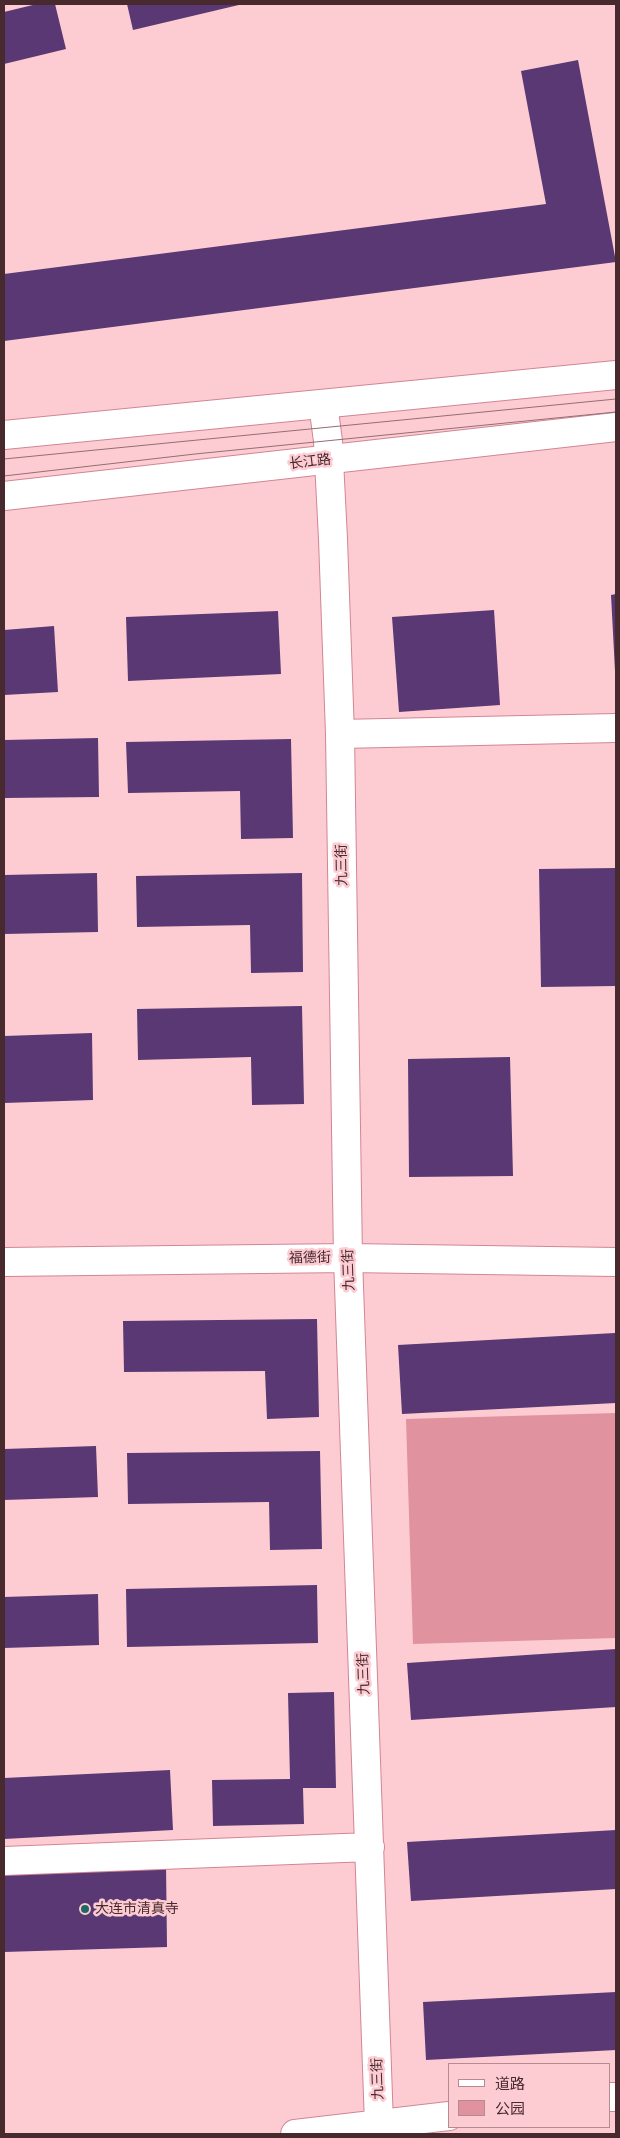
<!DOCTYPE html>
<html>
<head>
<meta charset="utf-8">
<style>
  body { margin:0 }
  #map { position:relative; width:620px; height:2138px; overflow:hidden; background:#fdccd3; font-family:"PT Sans","Noto Sans SC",sans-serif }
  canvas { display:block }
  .frame { position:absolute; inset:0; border:5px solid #48292e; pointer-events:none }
  .legend { position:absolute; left:448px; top:2063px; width:162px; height:65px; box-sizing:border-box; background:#fdccd3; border:1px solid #b58b91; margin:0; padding:6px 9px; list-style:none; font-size:15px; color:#48292e }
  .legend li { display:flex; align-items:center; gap:10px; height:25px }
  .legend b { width:25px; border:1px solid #b58b91 }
</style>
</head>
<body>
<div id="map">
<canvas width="620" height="2138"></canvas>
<div class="frame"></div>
<ul class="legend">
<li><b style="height:6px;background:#fff"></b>道路</li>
<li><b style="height:14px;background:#e1929f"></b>公园</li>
</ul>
</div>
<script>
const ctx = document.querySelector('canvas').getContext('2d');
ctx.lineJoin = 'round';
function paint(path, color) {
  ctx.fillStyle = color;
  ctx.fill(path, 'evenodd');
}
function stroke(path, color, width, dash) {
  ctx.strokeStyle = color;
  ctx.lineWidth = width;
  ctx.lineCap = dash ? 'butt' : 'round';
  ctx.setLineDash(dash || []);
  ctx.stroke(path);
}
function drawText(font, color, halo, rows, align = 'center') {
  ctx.font = font + ' "PT Sans","Noto Sans SC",sans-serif';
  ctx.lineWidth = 5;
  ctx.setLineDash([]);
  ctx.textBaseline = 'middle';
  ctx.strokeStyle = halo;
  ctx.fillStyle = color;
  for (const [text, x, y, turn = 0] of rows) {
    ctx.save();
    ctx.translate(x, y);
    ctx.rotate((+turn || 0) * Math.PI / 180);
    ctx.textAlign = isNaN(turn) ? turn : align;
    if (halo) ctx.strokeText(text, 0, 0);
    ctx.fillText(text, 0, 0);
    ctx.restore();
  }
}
paint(new Path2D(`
  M616 1413V1638L413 1644 406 1419Z`), '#e1929f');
paint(new Path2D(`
  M37 4H55L66 49 4 64V12Z
  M127 4H243L133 30Z
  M578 60 616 262 4 341V274L546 204 521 71Z
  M616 594V671H615L611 595Z
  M494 610 500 705 399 712 392 617Z
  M278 611 281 674 128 681 126 617Z
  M54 626 58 692 4 695V630Z
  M98 738 99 797 4 798V740Z
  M291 739 293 838 241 839 240 791 128 793 126 742Z
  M616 868V986L541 987 539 869Z
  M97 873 98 932 4 934V875Z
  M302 873 303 972 251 973 250 925 137 927 136 876Z
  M302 1006 304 1104 252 1105 251 1057 138 1060 137 1009Z
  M92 1033 93 1100 4 1103V1036Z
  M510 1057 513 1176 409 1177 408 1059Z
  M317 1319 319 1417 267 1419 265 1371 124 1372 123 1321Z
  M615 1333 616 1403 402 1414 398 1345Z
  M96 1446 98 1497 4 1500V1449Z
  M320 1451 322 1549 270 1550 269 1502 128 1504 127 1453Z
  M317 1585 318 1643 127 1647 126 1589Z
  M98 1594 99 1645 4 1648V1597Z
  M616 1649V1707L411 1720 407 1663Z
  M334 1692 336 1788H303L304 1824 213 1826 212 1780 290 1779 288 1693Z
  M170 1770 173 1830 4 1839V1778Z
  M616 1830V1889L411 1901 407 1842Z
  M166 1864 167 1947 4 1952V1871Z
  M616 1992V2050L426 2060 423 2002Z`), '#593873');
const street = new Path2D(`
  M323 404 328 441 333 539 340 734 348 1258 379 2124 384 2134
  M340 734 616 728
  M4 1262 348 1258 616 1262
  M4 1861 370 1847
  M609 2097H616
  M295 2134 449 2116`);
const secondary = new Path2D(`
  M4 435 616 375
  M4 496 616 427`);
stroke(street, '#d18692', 30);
stroke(secondary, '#d18692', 30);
stroke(street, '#fff', 28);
stroke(secondary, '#fff', 28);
stroke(new Path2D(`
  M4 459 616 399
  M4 476 195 454 616 412`), '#936d72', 1);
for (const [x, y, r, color] of [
  [85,1909,5,"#1d6964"]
]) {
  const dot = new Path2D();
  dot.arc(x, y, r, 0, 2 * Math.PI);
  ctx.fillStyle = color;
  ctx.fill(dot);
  stroke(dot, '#fdccd3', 2);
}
drawText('14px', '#48292e', '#fdccd3', [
  ["长江路",310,462,-7],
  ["九三街",342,865,-91],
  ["福德街",310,1258,-1],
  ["九三街",349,1270,-92],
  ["九三街",364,1674,-92],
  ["九三街",378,2079,-92]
]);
drawText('14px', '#48292e', '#fdccd3', [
  ["大连市清真寺",95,1909]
], 'left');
</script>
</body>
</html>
